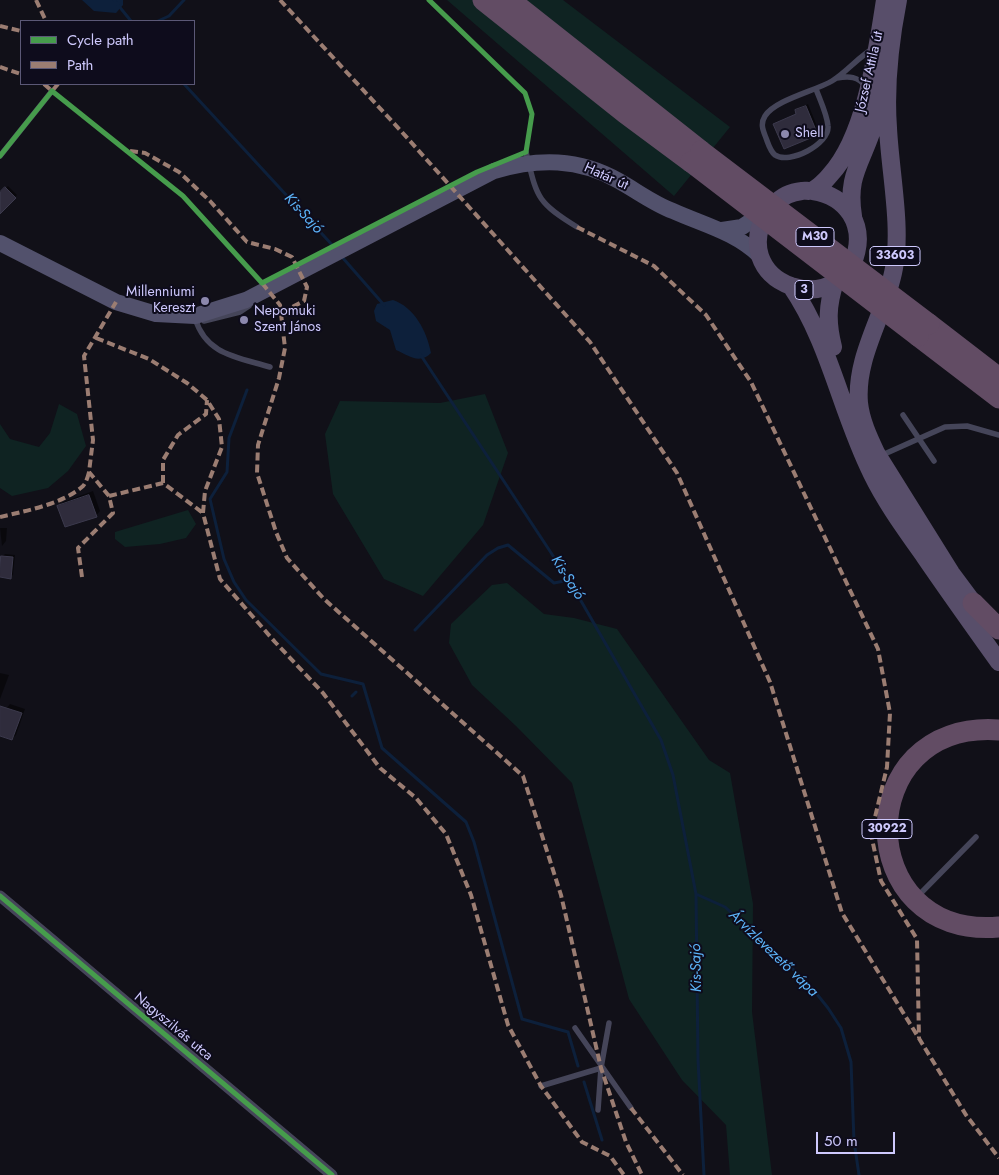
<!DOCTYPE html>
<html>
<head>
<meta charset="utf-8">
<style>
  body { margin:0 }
  #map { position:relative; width:999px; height:1175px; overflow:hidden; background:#111018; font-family:Jost,sans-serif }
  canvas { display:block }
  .legend { position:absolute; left:20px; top:20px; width:175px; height:65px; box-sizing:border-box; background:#0e0c1c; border:1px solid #5b5876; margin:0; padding:6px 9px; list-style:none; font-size:15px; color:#cec9fd }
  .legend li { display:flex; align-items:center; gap:10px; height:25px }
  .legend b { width:25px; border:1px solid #5b5876 }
  .scale { position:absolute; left:816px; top:1132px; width:79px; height:22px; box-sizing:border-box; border:2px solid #cec9fd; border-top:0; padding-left:6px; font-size:15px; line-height:18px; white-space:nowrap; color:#cec9fd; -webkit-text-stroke:4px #0e0c1c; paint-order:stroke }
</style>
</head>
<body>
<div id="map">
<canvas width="999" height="1175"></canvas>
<ul class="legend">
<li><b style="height:6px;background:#469c4c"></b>Cycle path</li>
<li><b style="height:6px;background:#9b7d72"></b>Path</li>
</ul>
<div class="scale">50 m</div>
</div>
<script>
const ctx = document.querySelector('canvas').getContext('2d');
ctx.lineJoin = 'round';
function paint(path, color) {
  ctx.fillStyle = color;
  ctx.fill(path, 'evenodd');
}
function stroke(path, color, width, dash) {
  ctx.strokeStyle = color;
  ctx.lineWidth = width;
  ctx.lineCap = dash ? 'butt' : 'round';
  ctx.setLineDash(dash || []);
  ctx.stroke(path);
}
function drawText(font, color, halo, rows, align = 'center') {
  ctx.font = font + ' Jost,sans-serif';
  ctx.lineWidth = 4;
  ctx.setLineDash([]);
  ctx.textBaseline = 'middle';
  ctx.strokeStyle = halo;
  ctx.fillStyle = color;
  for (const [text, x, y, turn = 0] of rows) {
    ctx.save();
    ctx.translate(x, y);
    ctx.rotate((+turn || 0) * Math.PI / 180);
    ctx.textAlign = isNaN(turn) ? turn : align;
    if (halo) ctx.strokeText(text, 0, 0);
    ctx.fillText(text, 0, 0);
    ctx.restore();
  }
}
paint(new Path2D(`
  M447 0H563L730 127 674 196Z
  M485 394 508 453 483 525 423 596 384 579 333 494 325 434 340 401 440 403Z
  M59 404 77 414 86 446 68 471 48 488 12 496 0 488V424L10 439 39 447 50 433Z
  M188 510 196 524 186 538 160 544 125 547 115 539V532Z
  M507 583 544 614 574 618 617 629 709 760 730 773 753 904 752 1012 772 1175H730L726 1125 682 1080 629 999 572 783 516 726 472 685 449 643 451 624 492 585Z`), '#0f2322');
paint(new Path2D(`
  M82 0H123V5L116 13 94 11Z
  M393 300C414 307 427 331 431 353 419 365 408 355 396 350L390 330 376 321 374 311 377 304Z`), '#0d203b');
paint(new Path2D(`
  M808 104 819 131 817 134 796 111Z
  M8 186 17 195 3 209 0 207V194Z
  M93 491 100 511 96 516 59 506 63 502Z
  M0 528H7L6 541 2 546Z
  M5 554 15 555 13 575 10 577 3 556Z
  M0 673 9 675 0 699Z
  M10 704 25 709 16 735 12 739 0 735V716Z`), '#0007');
stroke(new Path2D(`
  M114 0 131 21
  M158 21 169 16 184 0
  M184 84 335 248
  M342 257 384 305
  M420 354 569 580 661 740 673 775 696 894 698 1060 704 1175
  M247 390 229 438 227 472 210 499 224 559 234 582 246 600 321 674 363 684
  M415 630 487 555 498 548 508 545 554 583 569 580
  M363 684 382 748 466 822 474 842 522 1019 568 1032 578 1066
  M352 696 356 692
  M696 894 725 907 808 983 828 1008 841 1028 851 1062 854 1141 859 1175
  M584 1082 602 1140`), '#0d203b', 3);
const building = new Path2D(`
  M806 106 818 135 784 149 773 124 796 114 795 110Z
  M5 187 16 198 0 214V192Z
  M89 495 97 517 65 527 57 506Z
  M1 556 13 557 11 579 0 577Z
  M0 706 22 713 12 740 0 736Z`);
paint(building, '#2f2c3c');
stroke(building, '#3c3a4d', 1);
stroke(new Path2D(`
  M837 78C849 76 858 76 866 87
  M816 89C820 100 827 114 828 126 830 144 789 165 775 155 770 151 768 143 766 138 763 130 760 124 765 116 775 100 815 91 832 81 847 72 858 57 874 48
  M526 152C537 197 536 202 577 227
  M0 156 52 91
  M195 318C206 355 237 357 270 367
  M204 321 240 312 249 306
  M903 415 934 461
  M880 456 945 427 967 426 999 435
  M918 896 976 837
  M575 1028 631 1108
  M541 1086 601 1068
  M598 1110 601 1068 609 1023`), '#454559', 5.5);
stroke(new Path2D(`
  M0 896 332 1175`), '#454559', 11);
stroke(new Path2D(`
  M722 230 742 227 769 209
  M0 243 116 302 156 314 195 316 246 300 494 171C538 158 579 158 619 181 637 191 654 204 673 211 704 225 735 232 760 256`), '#52516c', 16);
stroke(new Path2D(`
  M813 191C887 203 862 309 791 286 777 281 765 271 760 256 754 237 761 217 775 204 782 196 792 192 802 191 805 190 810 192 813 190 818 188 826 180 830 175 866 136 877 51 885 0
  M853 216C847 178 859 167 871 133 875 121 879 108 882 95
  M791 286C830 343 841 412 872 474 886 503 906 530 925 557 949 592 974 627 999 662
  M833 347C827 323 827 306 835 282
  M873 448 951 573 980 612
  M878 457C870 440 861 422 859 403 855 355 886 314 894 268 902 227 890 171 888 128 885 87 890 41 898 0`), '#584e6a', 18);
stroke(new Path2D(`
  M483 0 625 113 691 162
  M510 0 701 151
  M929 324 999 378
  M918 336 999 398
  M973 603 999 629
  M999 730C849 719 851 940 999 927`), '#624c64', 21);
stroke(new Path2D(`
  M701 151 929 324
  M691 162 918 336`), '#624c64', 21);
stroke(new Path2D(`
  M36 0 46 21
  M280 0 401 131 590 342 677 473 770 682 842 913 966 1115 999 1158
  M0 26 21 31
  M0 67 21 74
  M44 84 52 91 58 84
  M130 151 145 153 179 172 210 201 247 242 275 249 292 257 307 287 304 301 290 308 283 317
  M577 227 654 266 706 315 751 382 878 649 890 713 887 767 871 834 881 881 917 939 919 1038
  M262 283 280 305 285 348 279 378 258 445 257 473 276 532 287 558 324 599 523 776 561 895 601 1068 626 1142 642 1175
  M96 338 149 359 187 383 207 400 219 419 222 447 205 491 203 513 220 579 275 642 323 693 380 768 416 798 446 834 471 895 508 1025 541 1086 582 1142 610 1156 624 1175
  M163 483V460L178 435 206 414 207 400
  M109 496 163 483 203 513
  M0 517C25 511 63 504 83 486 86 483 88 476 89 472
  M82 577 78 548 113 513 109 496 89 472 93 440 84 356 116 302
  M631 1108 683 1175`), '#9b7d72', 4, [8, 4]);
stroke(new Path2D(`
  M0 156 52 91 183 196 262 283 477 172 526 152 532 114 525 93 429 0
  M0 896 332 1175`), '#469c4c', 5);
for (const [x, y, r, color] of [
  [785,134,5,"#8c88ad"],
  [205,301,5,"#8c88ad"],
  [244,320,5,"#8c88ad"]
]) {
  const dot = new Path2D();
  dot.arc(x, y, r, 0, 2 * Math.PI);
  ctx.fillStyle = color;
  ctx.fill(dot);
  stroke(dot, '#0e0c1c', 2);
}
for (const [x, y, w] of [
  [815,237,38],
  [895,256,50],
  [804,290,18],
  [887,829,50]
]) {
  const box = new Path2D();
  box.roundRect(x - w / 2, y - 9.5, w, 19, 4);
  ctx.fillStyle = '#0e0c1c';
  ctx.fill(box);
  stroke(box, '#cec9fd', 1);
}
drawText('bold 12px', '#cec9fd', null, [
  ["M30",815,237],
  ["33603",895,256],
  ["3",804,290],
  ["30922",887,829]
]);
drawText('14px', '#cec9fd', '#0e0c1c', [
  ["József Attila út",870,72,-77],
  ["Határ út",606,177,24],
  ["Nagyszilvás utca",173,1027,40]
]);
drawText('14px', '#cec9fd', '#0e0c1c', [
  ["Shell",795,134],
  ["Millenniumi",195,293,"right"],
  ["Kereszt",195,309,"right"],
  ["Nepomuki",254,312],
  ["Szent János",254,328]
], 'left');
drawText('italic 15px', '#5cb4f9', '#0e0c1c', [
  ["Kis-Sajó",303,214,47],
  ["Kis-Sajó",567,578,58],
  ["Árvízlevezető vápa",773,954,44],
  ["Kis-Sajó",697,968,-91]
]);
</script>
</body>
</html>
